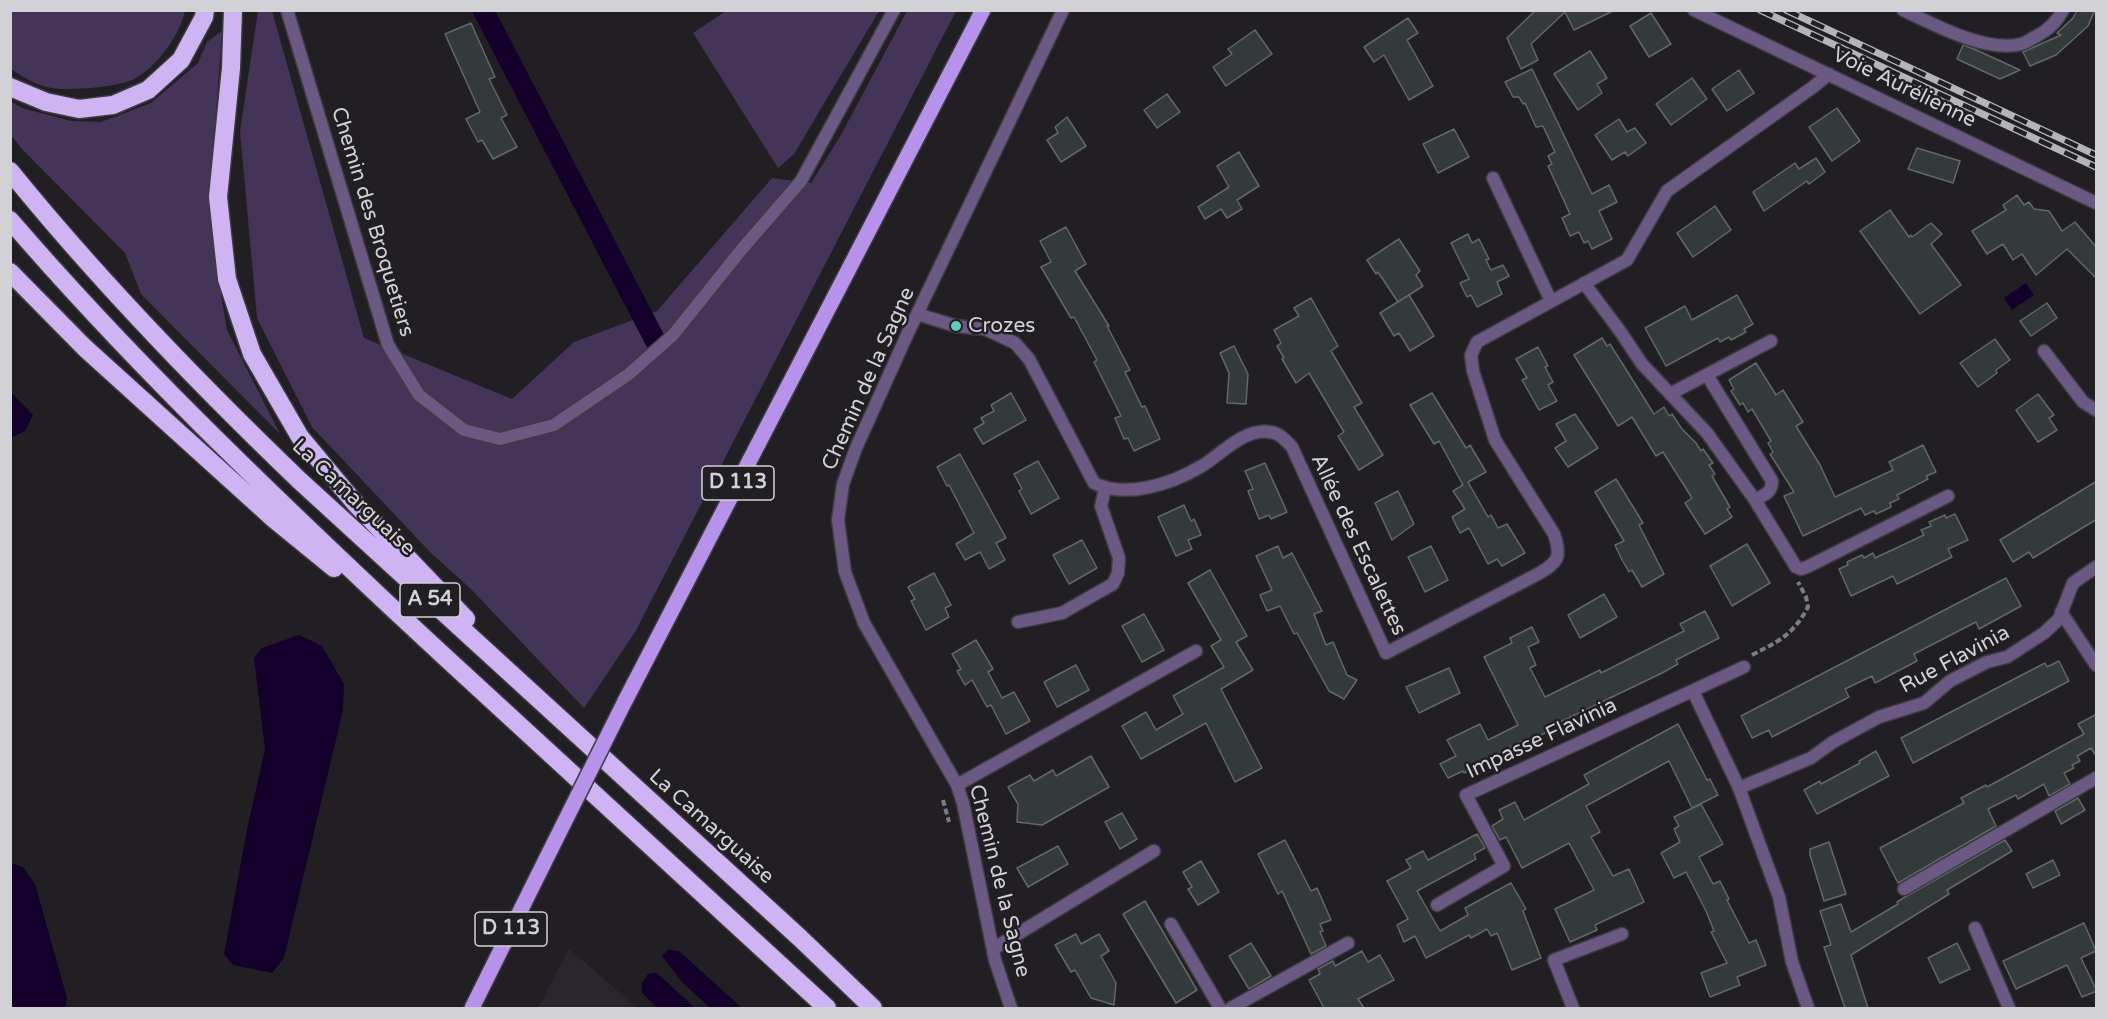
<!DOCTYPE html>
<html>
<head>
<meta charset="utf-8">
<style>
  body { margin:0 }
  #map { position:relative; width:2107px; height:1019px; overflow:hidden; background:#211f24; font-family:"Varela Round",sans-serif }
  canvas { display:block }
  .frame { position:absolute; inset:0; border:12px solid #d2d1d5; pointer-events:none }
</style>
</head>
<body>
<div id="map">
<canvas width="2107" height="1019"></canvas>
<div class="frame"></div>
</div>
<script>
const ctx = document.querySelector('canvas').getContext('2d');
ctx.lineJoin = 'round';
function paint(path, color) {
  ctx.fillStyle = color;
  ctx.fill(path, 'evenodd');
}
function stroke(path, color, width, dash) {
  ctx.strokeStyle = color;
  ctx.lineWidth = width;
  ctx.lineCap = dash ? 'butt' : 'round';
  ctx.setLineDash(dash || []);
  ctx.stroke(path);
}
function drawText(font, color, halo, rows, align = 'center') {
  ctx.font = font + ' "Varela Round",sans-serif';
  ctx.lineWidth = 5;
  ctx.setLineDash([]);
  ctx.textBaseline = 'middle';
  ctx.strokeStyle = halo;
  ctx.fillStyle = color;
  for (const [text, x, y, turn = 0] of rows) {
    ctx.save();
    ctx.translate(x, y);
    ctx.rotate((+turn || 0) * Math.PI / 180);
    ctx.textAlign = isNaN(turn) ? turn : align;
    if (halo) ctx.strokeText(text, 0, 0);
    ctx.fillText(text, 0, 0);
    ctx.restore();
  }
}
paint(new Path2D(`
  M569 949 638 1008H538Z`), '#2a2630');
paint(new Path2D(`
  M10 11 11 10 185 11C180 35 157 67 134 79 119 87 70 91 52 88 37 86 23 77 11 69Z
  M258 11H272L364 338 512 399 574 342 657 311 772 178 811 183 841 135 907 11H956L635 632 584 708 471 589 431 553 312 427 257 318 240 131Z
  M726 11H879L794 154 778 168 693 33Z
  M222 31 211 181 215 260 227 330 280 434 141 294 125 253 22 149 11 135 10 101 22 108 71 121 101 122 151 103 198 63 207 42Z`), '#443558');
paint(new Path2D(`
  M2026 283 2034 295 2012 310 2004 298Z
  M10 391 33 415 25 431 11 438Z
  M299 635 322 646 344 684 343 710 284 958 272 973 233 965 224 954 247 830 265 749 254 658 262 648Z
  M11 863 23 867 35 884 67 998 65 1008H11Z
  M668 950 679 951 742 1008H710L682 982 662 956Z
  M657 973 695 1008H658L642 993V983L648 974Z`), '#14002a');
stroke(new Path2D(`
  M483 10 656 342`), '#14002a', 21);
const building = new Path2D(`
  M1536 10H1615L1574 30 1565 12 1531 44 1538 60 1521 69 1507 38Z
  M2077 10H2095L2088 26 2056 55 2030 66 2023 52 2061 35 2057 33 2073 18Z
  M1651 13 1671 44 1649 57 1630 26Z
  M1408 18 1418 33 1407 40 1433 86 1409 100 1384 55 1374 62 1364 47Z
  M471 23 495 77 489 79 507 115 501 118 517 147 493 159 482 140 478 142 466 119 480 112 445 34Z
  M1255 30 1272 54 1226 86 1213 67 1232 54 1228 49Z
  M1963 45 1974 49 2020 70 2000 79 1957 59Z
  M1590 51 1607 78 1597 84 1602 93 1578 110 1554 74Z
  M1532 69 1592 194 1609 185 1617 202 1599 211 1612 239 1592 249 1588 241 1584 243 1579 232 1570 236 1562 218 1570 214 1548 166 1552 164 1548 156 1555 152 1543 126 1536 127 1525 103 1523 104 1519 97H1513L1505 82Z
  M1739 70 1754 93 1727 111 1712 89Z
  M1692 78 1707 99 1671 125 1656 104Z
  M1167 94 1180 112 1157 128 1144 110Z
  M1837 108 1860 141 1832 161 1809 127Z
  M1067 117 1086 146 1061 162 1047 140 1058 133 1055 127Z
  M1619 119 1627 132 1635 128 1646 143 1628 156 1625 152 1612 160 1595 135Z
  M1454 129 1469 157 1438 173 1423 144Z
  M1917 148 1960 161 1953 183 1908 169Z
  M1239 152 1259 186 1237 200 1242 209 1227 218 1221 209 1205 219 1198 207 1229 187 1217 166Z
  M1816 158 1825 172 1809 184 1807 181 1764 211 1753 192 1795 163 1799 169Z
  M2017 195 2024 205 2029 202 2034 209 2049 211 2062 231 2075 222 2097 248V279L2067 249 2036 275 2022 254 2013 260 2003 244 1987 254 1972 231 2006 210 2003 205Z
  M1715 206 1731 230 1693 257 1677 233Z
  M1890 210 1909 237 1911 235 1912 237 1931 223 1942 234 1931 244 1961 285 1920 314 1860 231Z
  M1066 227 1086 264 1075 271 1109 326H1107L1130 370 1125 372 1142 407 1145 406 1160 439 1134 451 1128 438 1124 439 1115 418 1121 416 1094 362 1097 360 1074 317 1071 318 1041 267 1051 262 1040 241Z
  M1468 234 1472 243 1479 239 1489 259 1486 260 1491 270 1503 265 1509 276 1497 282 1502 294 1477 307 1471 295 1467 297 1460 283 1469 279 1451 243Z
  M1399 239 1420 271 1416 275 1423 286 1398 302 1378 272 1376 274 1367 260Z
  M1409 295 1434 336 1410 351 1399 333 1394 336 1380 313Z
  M1737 295 1753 324 1744 329 1746 332 1731 340 1729 337 1720 342 1718 338 1666 366 1645 328 1685 306 1692 320Z
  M1311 298 1338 346 1331 351 1362 403 1354 407 1383 455 1359 470 1338 436 1344 432 1309 373 1296 383 1282 359 1284 358 1277 346 1281 343 1274 330 1299 316 1294 308Z
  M2047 303 2057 318 2031 336 2020 321Z
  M1602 338 1607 346 1610 344 1654 414 1664 407 1669 416 1672 414 1682 429 1696 443 1701 451 1703 449 1713 463 1709 465 1715 474 1712 476 1730 507 1727 509 1732 517 1705 534 1685 503 1692 498 1663 452 1656 456 1632 417 1618 426 1574 355Z
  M1995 339 2010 360 1996 370 1997 373 1978 387 1960 363Z
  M1234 346 1248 374 1246 404 1227 403 1229 373 1220 353Z
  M1538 347 1548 366 1545 367 1553 382 1548 385 1557 401 1539 410 1522 380 1527 378 1516 359Z
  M1756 363 1776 395 1783 390 1803 422 1796 426 1820 465 1835 497 1893 470 1889 462 1923 445 1936 472 1926 476 1928 479 1897 495 1899 499 1890 503 1891 507 1876 514 1874 511 1865 515 1861 508 1803 536 1784 496 1794 492 1770 454 1773 452 1768 443 1771 441 1752 409 1748 412 1743 403 1740 405 1731 391 1734 389 1729 380Z
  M1011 393 1026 420 983 444 974 429 984 423 981 418 994 411 991 405Z
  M1432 393 1466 448 1470 445 1486 472 1468 482 1488 517 1491 515 1498 528 1507 524 1525 553 1502 566 1497 559 1488 564 1469 528 1460 533 1452 517 1465 509 1453 491 1463 485 1439 441 1434 444 1410 405Z
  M2038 394 2054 415 2049 418 2057 430 2038 442 2016 410Z
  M1575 414 1598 448 1568 467 1555 448 1566 441 1556 424Z
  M960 454 1006 538 996 543 1005 560 989 569 980 552 965 560 956 544 974 533 949 485 947 486 937 467Z
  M1038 461 1059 498 1031 514 1019 491 1022 489 1014 474Z
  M1265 463 1287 512 1271 519 1269 515 1259 519 1248 491 1253 489 1245 471Z
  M1616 479 1643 523 1639 525 1664 574 1642 587 1632 570 1629 572 1621 558 1615 545 1624 541 1595 492Z
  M2097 481V519L2033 558 2029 552 2013 562 2000 540Z
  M1398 491 1414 524 1392 540 1375 503Z
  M1184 505 1191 521 1194 519 1201 535 1188 540 1192 549 1176 556 1158 517Z
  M1955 514 1968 540 1948 549 1952 557 1897 584 1893 576 1851 596 1839 569 1848 565 1847 562 1862 555 1864 558 1873 553 1875 558 1924 535 1921 530 1931 526 1929 522 1945 515 1946 518Z
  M1082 540 1097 568 1069 584 1053 555Z
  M1747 544 1770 583 1732 606 1710 566Z
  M1278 546 1283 558 1292 553 1322 611 1314 614 1326 645 1333 642 1347 675 1357 680 1344 699 1329 691 1297 633 1294 634 1280 606 1267 611 1260 595 1272 590 1256 556Z
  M1431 546 1448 580 1425 592 1408 557Z
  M1210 570 1247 636 1236 642 1253 670 1221 689 1262 768 1235 782 1206 723 1141 759 1122 726 1146 712 1156 730 1183 714 1173 696 1224 667 1211 646 1221 640 1188 583Z
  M934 573 951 605 945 608 949 617 926 630 911 601 915 599 908 587Z
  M2006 578 2021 606 1979 629 1976 622 1914 654 1917 661 1875 683 1872 676 1845 689 1849 697 1772 737 1769 730 1752 738 1741 716Z
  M1604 594 1617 617 1580 638 1568 615Z
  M1705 611 1719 638 1676 660 1678 664 1662 673 1558 723 1559 726 1527 742 1526 739 1495 755 1497 757 1464 773 1463 771 1448 778 1440 764 1456 756 1447 740 1480 724 1488 740 1518 725 1484 657 1512 643 1510 638 1532 627 1539 642 1528 647 1536 665 1530 668 1545 697 1600 670 1601 673 1684 631 1680 624Z
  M1144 614 1164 650 1142 662 1122 626Z
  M976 640 993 669 988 672 1002 698 1014 692 1030 721 1006 734 991 705 987 707 972 680 965 685 957 671 961 669 952 654Z
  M2059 661 2069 681 1913 763 1901 738 2045 663 2047 667Z
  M1076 665 1089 690 1057 707 1044 682Z
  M1449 668 1460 693 1419 713 1406 687Z
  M2097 714V757L2091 748 2077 756 2080 761 2072 765 2074 768 2064 773 2070 784 2049 796 2044 784 2018 799 2016 795 1988 809 1996 826 1898 883 1880 848 1964 803 1961 798 1986 785 1987 787 2084 734 2078 724Z
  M1678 724 1707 780 1710 779 1718 795 1692 808 1669 761 1586 806 1600 832 1591 837 1613 876 1629 869 1644 902 1595 925 1597 930 1570 942 1555 909 1594 890 1569 843 1522 868 1506 837 1500 840 1492 826 1503 819 1499 810 1515 802 1524 820 1589 784 1584 775Z
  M1876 751 1889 776 1817 814 1804 790 1820 781 1821 784 1860 763 1859 761Z
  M1091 756 1109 787 1042 825 1017 822 1018 804 1008 787 1030 775 1034 781 1053 770 1056 776Z
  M2078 798 2085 810 2061 824 2055 811Z
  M1701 804 1723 844 1699 857 1713 884 1720 881 1729 899 1727 900 1749 943 1756 940 1766 965 1737 977 1740 985 1710 997 1701 973 1727 963 1711 932 1714 931 1706 911 1686 872 1674 878 1661 853 1680 842 1674 829 1679 826 1674 817Z
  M1122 813 1137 839 1120 849 1105 822Z
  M1477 834 1485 848 1474 854 1476 859 1417 891 1440 931 1468 915 1465 908 1511 883 1526 909 1523 911 1541 958 1512 970 1497 933 1491 936 1487 929 1471 938 1469 935 1426 958 1415 936 1404 942 1397 925 1408 919 1387 881 1411 868 1406 860 1423 851 1428 860Z
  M1285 840 1311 891 1317 888 1331 920 1320 924 1323 931 1320 932 1326 946 1311 954 1282 891 1278 894 1258 854Z
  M2005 840 2012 851 1947 890 1949 894 1851 955 1868 1008H1845L1824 947 1831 945 1820 911 1841 904 1851 932 1898 904 1897 902 1905 897Z
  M1829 842 1846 894 1824 901 1810 855V849Z
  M1058 846 1068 864 1028 887 1017 868Z
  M2053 860 2060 875 2033 888 2026 874Z
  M1201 861 1219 892 1198 905 1188 889 1192 887 1183 872Z
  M1145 901 1197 990 1176 1003 1123 914Z
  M2084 923 2096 951 2081 958 2097 991 2082 997 2067 965 2016 989 2003 961Z
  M1076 934 1081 944 1099 934 1109 951 1101 956 1116 983 1114 1005 1091 998 1075 970 1071 972 1055 945Z
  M1251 943 1271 976 1249 989 1229 956Z
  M1957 943 1970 969 1940 983 1928 958Z
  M1362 951 1368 962 1380 955 1394 980 1358 999 1364 1008H1324L1309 980 1320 974 1318 969 1333 961 1335 966Z`);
paint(building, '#343a39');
stroke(building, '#616867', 1.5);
const minor = new Path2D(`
  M287 10 388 345 419 395 464 430 500 439 554 425 629 374 673 335 742 249 801 181 894 10
  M1694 10 2096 203
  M1903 10C1935 25 1986 53 2021 44 2026 43 2032 38 2037 36 2048 30 2057 22 2063 10
  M1493 178 1551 301
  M1584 283 1620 331 1642 364 1707 433 1755 500 1796 567 1801 569 1807 567 1948 496
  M917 314 956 326 985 329 1015 343 1029 359 1094 483C1126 499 1171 484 1200 467 1221 455 1243 428 1270 432 1280 433 1285 440 1292 447L1386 653 1538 574C1558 562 1562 558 1554 534L1495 440 1473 371 1471 355 1477 342 1627 260 1667 191 1813 87 1829 74
  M2044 351 2083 402 2096 410
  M1707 375 1772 481C1772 493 1764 495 1755 500
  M1670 394 1771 341
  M2061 612 2096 665
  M1018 622 1062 613 1113 584 1118 573 1119 558 1101 506 1105 489
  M1693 691 1739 788 1779 897 1792 962 1808 1008
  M957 785 1196 651
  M1739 788 1811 758 1833 742 1879 717 1924 703 1950 681 1987 662 2007 657 2044 633 2059 619 2073 583 2096 567
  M1904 889 2096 778
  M1437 905 1504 866 1466 795 1744 667
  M1171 924 1220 1008
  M1975 928 2009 1008
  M993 949 1154 851
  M1011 1008 995 960 963 803 957 785 864 623 845 572 838 520 843 484 856 448 907 335 1063 10
  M1231 1008 1348 943
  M1573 1008 1554 960 1622 934`);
const primary = new Path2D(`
  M625 701 983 10
  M472 1008 551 849`);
const motorway = new Path2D(`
  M233 10 231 68 218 197 227 279 252 354 300 437 355 503 466 619
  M10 87 46 102 79 109 113 105 148 90 181 60 204 17 205 10
  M10 171C99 281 197 382 299 480L800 938 873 1008
  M10 220C128 357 258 482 390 606 535 741 682 874 827 1008
  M10 272 85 348 274 519 334 568`);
stroke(minor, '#3d3b40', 15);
stroke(primary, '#3d3b40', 18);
stroke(motorway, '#3d3b40', 21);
stroke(new Path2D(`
  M1752 655C1779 641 1793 635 1808 607L1806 597 1798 582
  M943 800 949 822`), '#7d7c80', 4, [6, 3]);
stroke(minor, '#6b5984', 12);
stroke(primary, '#b792ea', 15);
stroke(motorway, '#ceb4f3', 18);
const rail = new Path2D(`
  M1760 10 2096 167
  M1786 10 2096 155`);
stroke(rail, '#b5b4b8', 7);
stroke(rail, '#211f24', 4.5, [14]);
const primaryBridge = new Path2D(`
  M551 849 625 701`);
stroke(primaryBridge, '#3d3b40', 18, []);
stroke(primaryBridge, '#b792ea', 15);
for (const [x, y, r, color] of [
  [956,326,6,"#5dceb9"]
]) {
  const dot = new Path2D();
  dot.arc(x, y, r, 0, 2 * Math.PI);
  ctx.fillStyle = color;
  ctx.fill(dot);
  stroke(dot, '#211f24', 2);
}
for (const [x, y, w] of [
  [738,483,72],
  [430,600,60],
  [511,929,72]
]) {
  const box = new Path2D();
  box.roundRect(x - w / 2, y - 17, w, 34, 4.5);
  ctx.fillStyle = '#211f24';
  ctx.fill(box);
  stroke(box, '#d2d1d5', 1.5);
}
drawText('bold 20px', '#d2d1d5', null, [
  ["D 113",738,483],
  ["A 54",430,600],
  ["D 113",511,929]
]);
drawText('21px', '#d2d1d5', '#211f24', [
  ["Voie Aurélienne",1904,88,26],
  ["Chemin des Broquetiers",372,222,73],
  ["Chemin de la Sagne",869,379,-66],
  ["La Camarguaise",353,498,43],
  ["Allée des Escalettes",1358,545,65],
  ["Rue Flavinia",1955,660,-28],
  ["Impasse Flavinia",1542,739,-25],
  ["La Camarguaise",711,827,42],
  ["Chemin de la Sagne",999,881,76]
]);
drawText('21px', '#d2d1d5', '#211f24', [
  ["Crozes",968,326]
], 'left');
</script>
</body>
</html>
